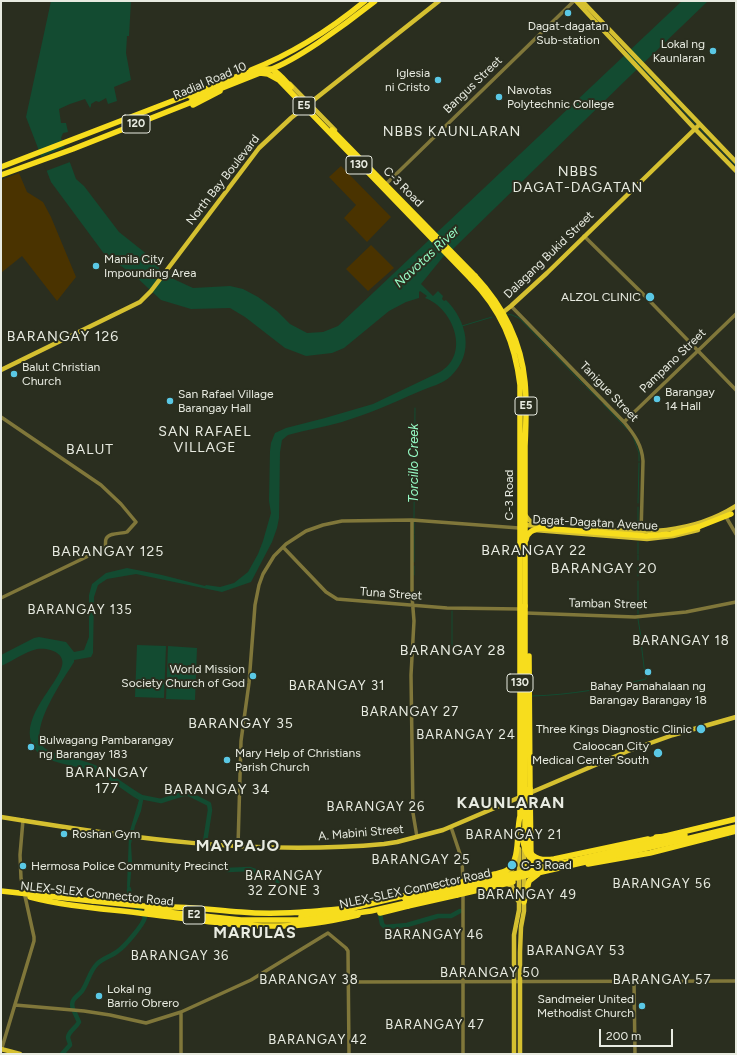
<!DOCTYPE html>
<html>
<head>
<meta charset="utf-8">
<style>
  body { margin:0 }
  #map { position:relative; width:737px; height:1055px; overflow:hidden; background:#2a2e1f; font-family:Figtree,sans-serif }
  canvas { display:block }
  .frame { position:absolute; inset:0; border:2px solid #e8ebe1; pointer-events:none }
  .scale { position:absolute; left:599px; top:1029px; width:74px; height:18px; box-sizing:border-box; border:2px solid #e8ebe1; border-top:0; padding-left:5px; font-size:12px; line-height:14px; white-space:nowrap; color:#e8ebe1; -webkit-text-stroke:3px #2a2e1f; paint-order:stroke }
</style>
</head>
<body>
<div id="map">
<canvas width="737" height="1055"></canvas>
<div class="frame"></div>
<div class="scale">200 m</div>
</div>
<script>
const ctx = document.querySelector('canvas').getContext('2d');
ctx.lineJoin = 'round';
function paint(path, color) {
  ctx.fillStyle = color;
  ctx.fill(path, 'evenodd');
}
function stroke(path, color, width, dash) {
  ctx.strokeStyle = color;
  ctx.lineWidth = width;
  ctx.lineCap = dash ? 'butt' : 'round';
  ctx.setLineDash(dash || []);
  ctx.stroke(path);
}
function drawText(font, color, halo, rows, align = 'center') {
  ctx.font = font + ' Figtree,sans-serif';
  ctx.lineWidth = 4;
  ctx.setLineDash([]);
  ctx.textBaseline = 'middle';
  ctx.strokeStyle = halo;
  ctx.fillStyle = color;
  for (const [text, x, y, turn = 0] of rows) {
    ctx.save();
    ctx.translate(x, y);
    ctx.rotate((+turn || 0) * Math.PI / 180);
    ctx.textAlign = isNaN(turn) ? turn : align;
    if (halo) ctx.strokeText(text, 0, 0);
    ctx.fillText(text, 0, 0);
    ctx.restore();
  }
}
paint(new Path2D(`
  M341 166 391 217 367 242 344 218 356 205 329 177Z
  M19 173 27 192 43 202 51 217 76 277 57 301 22 256 1 273V180Z
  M371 245 394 268 368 291 346 269Z`), '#4a3300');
paint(new Path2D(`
  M51 1H131L129 36H127L126 53 131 80 114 87 117 101 108 104 106 98 99 102 96 101 91 104V106L90 108 85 99 70 104 59 109 61 123H66L68 132 63 133 61 138 76 179 84 186 119 232 158 263 160 274 165 277 167 276 193 288 230 286 243 289 258 297 277 311 290 324 307 333 323 332 338 326 682 1H708L629 77 452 250 443 257 421 284 433 296 438 291 443 296 442 299 444 301 446 300C467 321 475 353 451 376 443 384 429 387 418 392 393 403 368 414 342 422 324 427 306 430 288 435L282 440 280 452 279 518 277 528 272 542 251 582 222 592 136 574 107 579 98 585 94 597 93 653 91 657 74 660V662C65 677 24 734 46 749 60 758 79 758 95 765 110 772 128 787 144 796L141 811 135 826 131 844 132 862 129 896 127 886 129 834 139 800C123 791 109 777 93 771 76 765 44 764 34 748 18 721 52 691 61 669 68 653 49 647 37 649 24 652 13 661 1 666V655L34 638 39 637 66 642 74 652 84 650 89 637V595L92 584 106 573 127 568 162 575 205 586 206 585 220 587 234 583 248 572 258 554 263 541 271 513 269 501 270 451 271 443 275 433 286 428 325 418 373 404 440 372C471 354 453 308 425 298L427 296 420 291 419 292V298L406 302 389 311 344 348 332 353 306 356 285 348 245 317 230 308 191 309 161 300 134 275 105 255 51 182 26 117Z
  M137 645 166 646 164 698 135 697Z
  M168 646 197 648 195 700 166 699Z`), '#134b31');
paint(new Path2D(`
  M65 147 70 162 46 171 41 157Z`), '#2a2e1f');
stroke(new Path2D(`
  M639 65 672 99
  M675 102 696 125
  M699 128 736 166
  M507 314 512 315 519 318 584 385
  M462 326 492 317
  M586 387 600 400
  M603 404 627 429
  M633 436 639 453V461
  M638 503 639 463
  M414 518 415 408
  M638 530V507
  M414 534V522
  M638 554V542
  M638 560V555
  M414 562V535
  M414 575V566
  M638 576V565
  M638 581V614
  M638 619 641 637
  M641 642 645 675
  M452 647V611
  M532 696C571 695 608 688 646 679V677
  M727 835 729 839`), '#134b31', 1);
stroke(new Path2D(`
  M139 796 141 797 161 801 183 794H189L209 804 210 810 205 842
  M227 870 250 869 264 874 278 881
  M380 914 382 924 385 927 407 925 438 916H451L460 911
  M73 1009C70 999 76 998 82 991 88 983 89 972 97 964 103 958 112 956 118 951 125 946 144 924 145 917 138 908 129 902 129 889
  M62 1054 70 1045C70 1042 68 1040 68 1037 69 1031 76 1028 79 1022L74 1011`), '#134b31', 4.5);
stroke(new Path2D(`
  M386 184 574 1
  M584 236 642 293 736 390
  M511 306 624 422C634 434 642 445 643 461L641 534
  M1 417 101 485 121 504 136 522 127 532C122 534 109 532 106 539 105 541 106 545 105 548L1 598
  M624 422 736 314
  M726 517 736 534
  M412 520V596L414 621 411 675 413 813 417 837
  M283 547 326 592 337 599 447 608 520 609
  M526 613 635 617 686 612 736 602
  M451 827 462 860 463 882
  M238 846 241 741 249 683 255 605 259 585 263 574 274 556 286 544 306 531 323 525 342 521 412 520 519 528
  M634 981 635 1054
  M349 982 736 981
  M15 1005 84 1011 110 1015 146 1023 181 1012 251 980 328 933 346 948 348 951 349 1054
  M181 1012V1054
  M1 1051 34 941V937L21 878 20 855 23 820
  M463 1054V892`), '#80773a', 3.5);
stroke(new Path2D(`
  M576 1 695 129 736 171
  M582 1 736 162
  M290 84 335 130
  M501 314 511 306 547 273 699 125
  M1 370 140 302 151 291 259 148 291 118 439 1
  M526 516 529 520 536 525
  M523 526 526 525 543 526
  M593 529C644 533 690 535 736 506
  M535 530 647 539 673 536 698 530
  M1 817C129 838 254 856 384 844L397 842 443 830 628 751 673 735 736 717
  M505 875 512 870 517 859
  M505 883 512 886 518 901
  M1 1049 20 1054
  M514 1054V935L519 910V849
  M520 1054V952L521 927 524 911V848`), '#d5c030', 4.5);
stroke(new Path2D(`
  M251 70C292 54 331 29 365 1
  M269 70C286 64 303 53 318 43 337 30 356 16 375 1
  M193 105 220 91
  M332 130 475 276
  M1 167 193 93
  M363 167 471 279
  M1 175 73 149 197 100
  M698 527 731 514
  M525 550V606
  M529 656 530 789
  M525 835C527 854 534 862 554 859L648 839
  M682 840 736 827
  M645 841 736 819
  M588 864 650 853 736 831
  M30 897C68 907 108 909 147 914 191 919 235 927 280 926 306 926 332 921 358 915
  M93 901 153 907
  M524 902 529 881 538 874
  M408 906 457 895
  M150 907C181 905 211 910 241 912 274 915 307 912 339 909
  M147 910 241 920H306
  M301 917 319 916`), '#f7dd1d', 5.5);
stroke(new Path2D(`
  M190 96C206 90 259 63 273 70 280 74 286 82 291 87
  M192 100 260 73 268 74 279 80 363 167
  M475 276C503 306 521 340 525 382 527 403 526 425 525 446 525 481 525 515 525 550
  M526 540C527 532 533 530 540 528L646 536 671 534 698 527
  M521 830C523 847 527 862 544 868
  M525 835V606
  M656 837 671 836
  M524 873 531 859 530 789
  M1 891 93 901
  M457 895 513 882
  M405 899 685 835
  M380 913 408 906
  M319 916 495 874C499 873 504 872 507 870 521 861 516 830 520 816V385C515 343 501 310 471 279
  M306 920 371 911 686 839`), '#f7dd1d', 5.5);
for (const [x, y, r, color] of [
  [568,13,4,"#5ac8e5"],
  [713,51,4,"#5ac8e5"],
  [438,80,4,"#5ac8e5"],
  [499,97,4,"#5ac8e5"],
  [96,266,4,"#5ac8e5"],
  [650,297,5,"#5ac8e5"],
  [14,374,4,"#5ac8e5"],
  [657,399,4,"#5ac8e5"],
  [170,401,4,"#5ac8e5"],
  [648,672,4,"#5ac8e5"],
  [253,676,4,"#5ac8e5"],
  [701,729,5,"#5ac8e5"],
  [31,747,4,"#5ac8e5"],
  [658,753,5,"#5ac8e5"],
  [227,760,4,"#5ac8e5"],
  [64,834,4,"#5ac8e5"],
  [512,865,5,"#5ac8e5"],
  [23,866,4,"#5ac8e5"],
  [99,996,4,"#5ac8e5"],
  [642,1006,4,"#5ac8e5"]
]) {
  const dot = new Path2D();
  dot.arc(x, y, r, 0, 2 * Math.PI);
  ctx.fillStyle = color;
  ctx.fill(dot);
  stroke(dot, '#2a2e1f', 1.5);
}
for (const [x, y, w] of [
  [304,106,22],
  [136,124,28],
  [359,165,26],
  [526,406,22],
  [520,683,26],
  [194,915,22]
]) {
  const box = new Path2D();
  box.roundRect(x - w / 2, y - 9, w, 18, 3);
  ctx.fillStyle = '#2a2e1f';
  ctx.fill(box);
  stroke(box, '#e8ebe1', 1);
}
drawText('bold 11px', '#e8ebe1', null, [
  ["E5",304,106],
  ["120",136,124],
  ["130",359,165],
  ["E5",526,406],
  ["130",520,683],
  ["E2",194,915]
]);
drawText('12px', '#e8ebe1', '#2a2e1f', [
  ["Dagat-dagatan",568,26,"center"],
  ["Sub-station",568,40,"center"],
  ["Lokal ng",705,44,"right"],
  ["Kaunlaran",705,58,"right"],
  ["Iglesia",430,73,"right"],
  ["ni Cristo",430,87,"right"],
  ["Navotas",507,90],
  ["Polytechnic College",507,104],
  ["Manila City",104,259],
  ["Impounding Area",104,273],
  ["ALZOL CLINIC",641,297,"right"],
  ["Balut Christian",22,367],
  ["Church",22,381],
  ["Barangay",665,392],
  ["14 Hall",665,406],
  ["San Rafael Village",178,394],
  ["Barangay Hall",178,408],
  ["World Mission",245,669,"right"],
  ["Society Church of God",245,683,"right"],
  ["Bahay Pamahalaan ng",648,686,"center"],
  ["Barangay Barangay 18",648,700,"center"],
  ["Three Kings Diagnostic Clinic",692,729,"right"],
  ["Bulwagang Pambarangay",39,740],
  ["ng Barangay 183",39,754],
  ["Caloocan City",649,746,"right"],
  ["Medical Center South",649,760,"right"],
  ["Mary Help of Christians",235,753],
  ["Parish Church",235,767],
  ["Roshan Gym",72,834],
  ["C-3 Road",521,865],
  ["Hermosa Police Community Precinct",31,866],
  ["Lokal ng",107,989],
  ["Barrio Obrero",107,1003],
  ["Sandmeier United",634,999,"right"],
  ["Methodist Church",634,1013,"right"]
], 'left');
drawText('12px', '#e8ebe1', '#2a2e1f', [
  ["Radial Road 10",210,81,-23],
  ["Bangus Street",473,85,-44],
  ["North Bay Boulevard",223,180,-52],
  ["C-3 Road",403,187,45],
  ["Dalagang Bukid Street",549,255,-44],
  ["Pampano Street",673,361,-44],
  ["Tanigue Street",609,392,46],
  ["C-3 Road",509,495,-90],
  ["Dagat-Dagatan Avenue",595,523,3],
  ["Tuna Street",391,594,4],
  ["Tamban Street",608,604,1],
  ["A. Mabini Street",361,833,-5],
  ["NLEX-SLEX Connector Road",415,889,-12],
  ["NLEX-SLEX Connector Road",97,894,6]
]);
drawText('italic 13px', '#96fbc5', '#2a2e1f', [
  ["Navotas River",427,257,-43],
  ["Torcillo Creek",414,463,-90]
]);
ctx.letterSpacing = '1px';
drawText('13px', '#e8ebe1', '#2a2e1f', [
  ["BARANGAY 135",80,610],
  ["BARANGAY 18",681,641],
  ["BARANGAY 31",337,686],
  ["BARANGAY 27",410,712],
  ["BARANGAY 24",466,735],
  ["BARANGAY 26",376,807],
  ["BARANGAY 21",514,835],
  ["BARANGAY 25",421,860],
  ["BARANGAY",284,876],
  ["32 ZONE 3",284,891],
  ["BARANGAY 56",662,884],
  ["BARANGAY 49",527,895],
  ["BARANGAY 46",434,935],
  ["BARANGAY 53",576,951],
  ["BARANGAY 36",180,956],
  ["BARANGAY 50",490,973],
  ["BARANGAY 38",309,980],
  ["BARANGAY 57",662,980],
  ["BARANGAY 47",435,1025],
  ["BARANGAY 42",318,1040]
]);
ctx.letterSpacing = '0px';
ctx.letterSpacing = '1px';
drawText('14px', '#e8ebe1', '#2a2e1f', [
  ["NBBS KAUNLARAN",452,132],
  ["NBBS",578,172],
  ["DAGAT-DAGATAN",578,188],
  ["BARANGAY 126",63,337],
  ["SAN RAFAEL",205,432],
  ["VILLAGE",205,448],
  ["BALUT",90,450],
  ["BARANGAY 22",534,551],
  ["BARANGAY 125",108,552],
  ["BARANGAY 20",604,569],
  ["BARANGAY 28",453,651],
  ["BARANGAY 35",241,724],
  ["BARANGAY",107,773],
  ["177",107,789],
  ["BARANGAY 34",217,790]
]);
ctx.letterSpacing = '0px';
ctx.letterSpacing = '1px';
drawText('bold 16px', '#e8ebe1', '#2a2e1f', [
  ["KAUNLARAN",511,803],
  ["MAYPAJO",238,846],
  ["MARULAS",255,933]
]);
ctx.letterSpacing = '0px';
</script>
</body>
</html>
